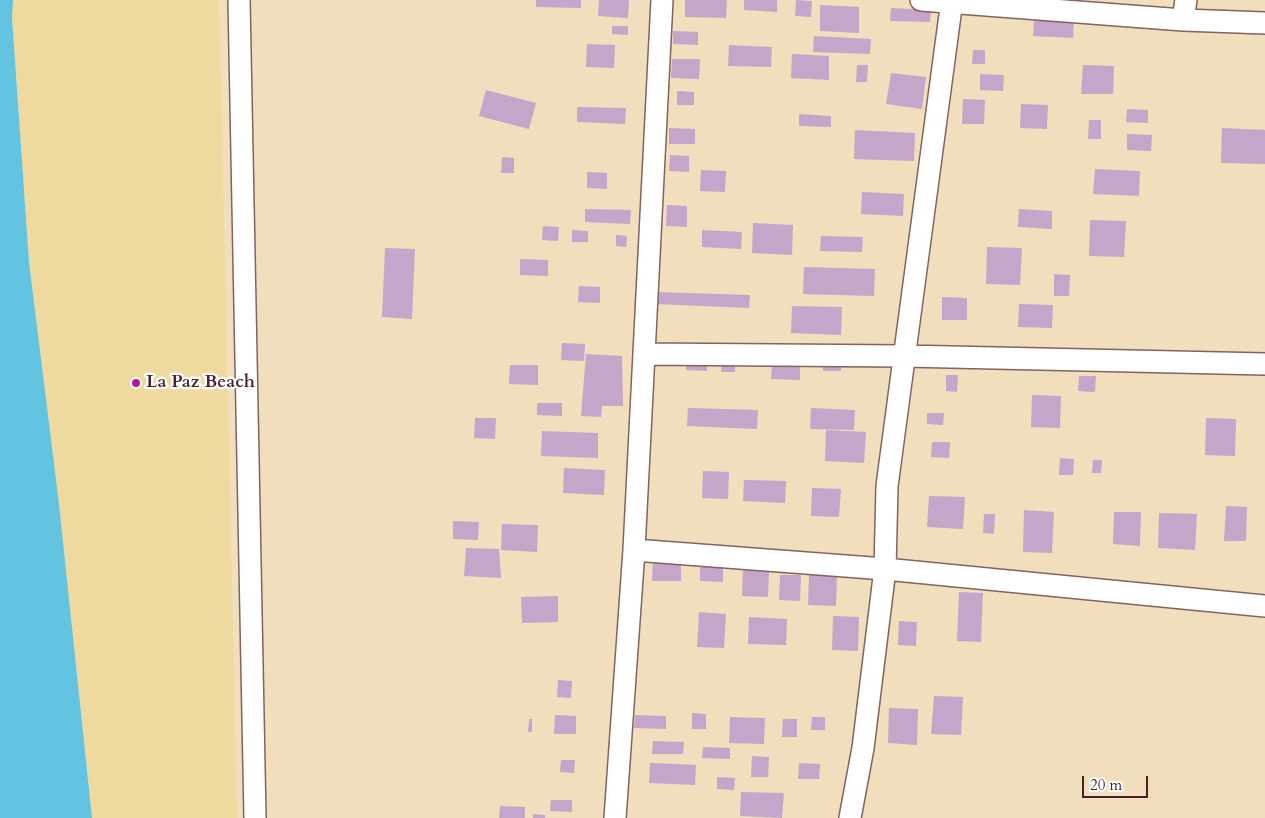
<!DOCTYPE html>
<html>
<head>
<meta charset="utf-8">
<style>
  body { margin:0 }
  #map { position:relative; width:1265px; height:818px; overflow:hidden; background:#f0debc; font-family:Cardo,serif }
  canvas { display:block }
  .scale { position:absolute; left:1082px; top:776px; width:66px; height:22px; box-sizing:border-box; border:2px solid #4a1f2b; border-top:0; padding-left:6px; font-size:15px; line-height:18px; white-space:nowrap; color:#4a1f2b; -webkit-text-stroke:4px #fff; paint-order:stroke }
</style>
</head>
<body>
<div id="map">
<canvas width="1265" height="818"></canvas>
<div class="scale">20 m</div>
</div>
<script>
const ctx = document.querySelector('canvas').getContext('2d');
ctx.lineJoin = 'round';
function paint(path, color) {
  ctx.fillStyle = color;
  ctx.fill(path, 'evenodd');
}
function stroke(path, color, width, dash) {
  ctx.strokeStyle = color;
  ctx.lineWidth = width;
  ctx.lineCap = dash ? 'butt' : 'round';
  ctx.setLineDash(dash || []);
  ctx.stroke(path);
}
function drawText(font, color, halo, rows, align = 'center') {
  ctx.font = font + ' Cardo,serif';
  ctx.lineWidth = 4.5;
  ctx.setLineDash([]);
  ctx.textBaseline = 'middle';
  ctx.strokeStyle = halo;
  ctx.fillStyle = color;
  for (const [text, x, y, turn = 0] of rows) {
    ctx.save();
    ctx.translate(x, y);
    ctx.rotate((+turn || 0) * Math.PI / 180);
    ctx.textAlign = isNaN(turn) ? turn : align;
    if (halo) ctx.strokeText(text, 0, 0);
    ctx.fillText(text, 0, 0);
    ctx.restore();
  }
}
paint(new Path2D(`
  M13 0H219L237 818H92L59 504 29 262 12 18Z`), '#eeda9e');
paint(new Path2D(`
  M0 0H13L12 18 29 262 59 504 92 818H0Z`), '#62c4e0');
paint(new Path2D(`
  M536 0H581V8L536 7Z
  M599 0H629L628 18 598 16Z
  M685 0H727L726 18 685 17Z
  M744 0H777V12L744 10Z
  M796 0 812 1 811 17 795 16Z
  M820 5 859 7V33L820 31Z
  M891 8 931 10 930 22 890 21Z
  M1034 19 1074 20 1073 38 1033 36Z
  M612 26H628V35L612 34Z
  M673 31 698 32V45L673 44Z
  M814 36 871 39 870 54 813 52Z
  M587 44 615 45 614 68 586 67Z
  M729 45 772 47 771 67 728 66Z
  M973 50H985V64H972Z
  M792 54 829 56V80L791 78Z
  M672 59H700L699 79 671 78Z
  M857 65H868L867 82H856Z
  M1083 65 1114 66 1113 94H1081Z
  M891 73 926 77 922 109 886 104Z
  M980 74 1004 75 1003 91 980 90Z
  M486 90 536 103 529 129 479 116Z
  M677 91 694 92V105H677Z
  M963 99 985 100 984 124H962Z
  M1021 104 1048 105 1047 129 1020 128Z
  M577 107 626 108 625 124 577 122Z
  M1127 109 1148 110V123L1126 122Z
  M799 114 831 116V127L799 126Z
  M1089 120H1101V139H1088Z
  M669 128 695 129V144H669Z
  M1222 128 1265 130V164L1221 163Z
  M855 130 915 133 914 161 854 159Z
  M1127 134 1152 135 1151 151 1127 150Z
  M670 155 689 156V172L669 171Z
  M502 157 514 158V173H501Z
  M1095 169 1140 171 1139 196 1093 194Z
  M701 170 726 171 725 192 700 191Z
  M587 172 607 173V189L587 188Z
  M862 192 904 194 903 216 861 214Z
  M667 205 687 206V227L666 226Z
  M585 209 631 210 630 224 585 222Z
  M1019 209 1052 211V229L1018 227Z
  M1090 220 1126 221 1124 257 1089 256Z
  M753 223 793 225 792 255 752 253Z
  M543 226 559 227 558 241 542 240Z
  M572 230 588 231V242H572Z
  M702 230 742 232 741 249 702 247Z
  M616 235 627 236 626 247 616 246Z
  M821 236 863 237 862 252 820 251Z
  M987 247 1022 248 1020 285 986 284Z
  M385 248 415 249 412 319 382 317Z
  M520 259 548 260V276L520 275Z
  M804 267 875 269 874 296 803 294Z
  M1054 274 1070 275 1069 296H1054Z
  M579 286 600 287V303L578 302Z
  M656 292 750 295 749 308 656 304Z
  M942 297 967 298V320H942Z
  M1019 304 1053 305 1052 328 1018 327Z
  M792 306 842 307 841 335 791 333Z
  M562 343 585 344 584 361 561 360Z
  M586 354 622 356 623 406H602L601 417 581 416Z
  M686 359 707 360V371L686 370Z
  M823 363 841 364V371H823Z
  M722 364H735V372H721Z
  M510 365H538V385L509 384Z
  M772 365 800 366V380L771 379Z
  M946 375H958L957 392 946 391Z
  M1079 376H1096L1095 392 1078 391Z
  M1032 395 1061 396 1060 428 1031 427Z
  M537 403H562V416L537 415Z
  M688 408 758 410 757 429 687 426Z
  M811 408 855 410 854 430 810 429Z
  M927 413H944L943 425 927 424Z
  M475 418H496L495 439 474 438Z
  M1206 418 1236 419 1235 456 1205 455Z
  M826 430 866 432 864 463 825 461Z
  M542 431 598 433V458L541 456Z
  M932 442H950L949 458 931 457Z
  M1060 458 1074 459 1073 475H1059Z
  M1093 460H1102L1101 473H1092Z
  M564 468 605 470 604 495 563 493Z
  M703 471 729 472 728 499 702 498Z
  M744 480 786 481 785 503 743 501Z
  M812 488 841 489 839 517 811 516Z
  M929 496 965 497 963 529 927 527Z
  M1226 506 1247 507 1246 541H1224Z
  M1024 510 1054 512 1052 553 1023 552Z
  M1114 512H1141L1140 546 1113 544Z
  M1159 513 1197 514 1195 550 1158 548Z
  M984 514H995L994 534 983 533Z
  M453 521 479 522 478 540 453 539Z
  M502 524 538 525 537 552 501 550Z
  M466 548 499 549 501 578 464 576Z
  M653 556 681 557V581H652Z
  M700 562 723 563V582L700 581Z
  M743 570 769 571 768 597 742 596Z
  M809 574 837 575 836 606 808 605Z
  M780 575H801L800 601 779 600Z
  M959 592 983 593 981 642 957 641Z
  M558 596V622L522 623 521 597Z
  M699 612 726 614 724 648 697 647Z
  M833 616 859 617 858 651 832 650Z
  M749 617 787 619 786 645 748 644Z
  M899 621 917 622 916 646 898 645Z
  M558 680 572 681 571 698 557 697Z
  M934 696 963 697 961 735 931 734Z
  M889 708 918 709 917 745 888 743Z
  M692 713 706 714V729H692Z
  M555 715 576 716V734H554Z
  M635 715 666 716V729L634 728Z
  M730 717 765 718 764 744 729 743Z
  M812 717H825V730H811Z
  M529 719H532V732H528Z
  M783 719H797V737H782Z
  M653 741 684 742 683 754H652Z
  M703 747 730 748V759L702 758Z
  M752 756 769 757 768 777H751Z
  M561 760H575L574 773 560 772Z
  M650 763 696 765 695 785 649 783Z
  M799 763 820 764 819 779H798Z
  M717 777 735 778 734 790 717 789Z
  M741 792 784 793 782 818 740 816Z
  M551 800H572V812L550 811Z
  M500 806 525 807V818H499Z
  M533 814 545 815V818H533Z`), '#c5a5ca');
const minor = new Path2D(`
  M239 0 255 818
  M921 0 1183 20 1265 23
  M1183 20 1186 0
  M644 354 905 356 1265 364
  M634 550 885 569 1265 606
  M615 818 634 550 662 0
  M850 818 863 748 885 569 887 486 952 0`);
stroke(minor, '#84625e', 24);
stroke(minor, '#fff', 21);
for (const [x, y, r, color] of [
  [136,383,5,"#b5179e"]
]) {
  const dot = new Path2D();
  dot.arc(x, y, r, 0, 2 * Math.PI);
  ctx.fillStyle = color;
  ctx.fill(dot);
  stroke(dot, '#fff', 2);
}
drawText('bold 18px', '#4a1f2b', '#fff', [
  ["La Paz Beach",146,383]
], 'left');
</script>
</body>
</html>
